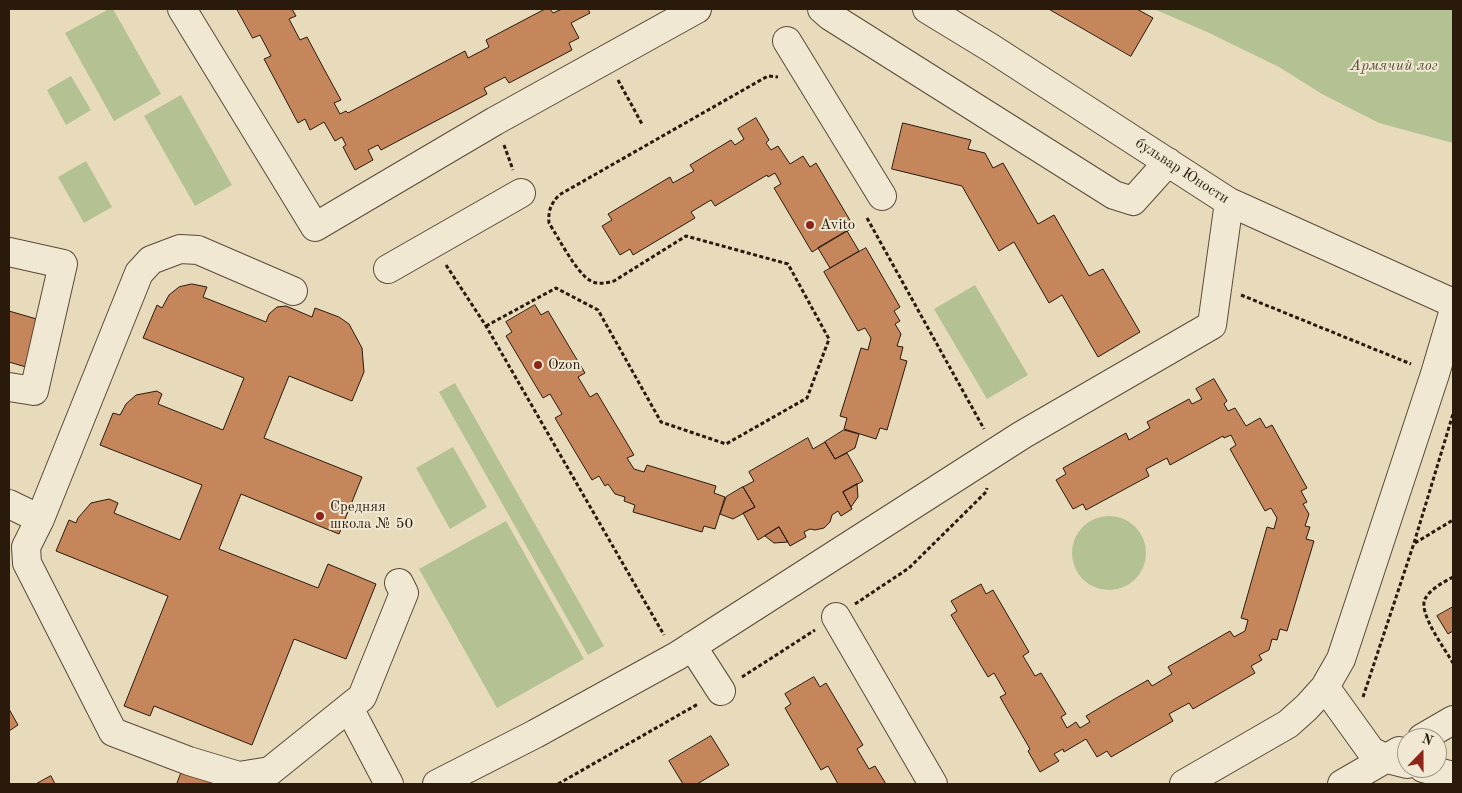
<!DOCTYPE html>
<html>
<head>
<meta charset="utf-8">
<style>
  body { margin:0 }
  #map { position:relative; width:1462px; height:793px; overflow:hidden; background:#e8dbbc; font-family:"Old Standard TT",serif }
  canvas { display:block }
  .frame { position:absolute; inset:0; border:10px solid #2a1a0c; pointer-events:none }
  .north { position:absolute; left:1397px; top:728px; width:50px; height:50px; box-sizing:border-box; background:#f0e8d3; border:1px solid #a19683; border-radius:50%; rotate:22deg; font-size:14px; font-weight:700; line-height:20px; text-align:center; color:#2a1a0c }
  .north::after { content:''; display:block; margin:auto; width:18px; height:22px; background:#8f2418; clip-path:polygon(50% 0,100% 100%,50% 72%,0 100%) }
</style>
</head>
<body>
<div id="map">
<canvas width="1462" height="793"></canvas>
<div class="frame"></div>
<div class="north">N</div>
</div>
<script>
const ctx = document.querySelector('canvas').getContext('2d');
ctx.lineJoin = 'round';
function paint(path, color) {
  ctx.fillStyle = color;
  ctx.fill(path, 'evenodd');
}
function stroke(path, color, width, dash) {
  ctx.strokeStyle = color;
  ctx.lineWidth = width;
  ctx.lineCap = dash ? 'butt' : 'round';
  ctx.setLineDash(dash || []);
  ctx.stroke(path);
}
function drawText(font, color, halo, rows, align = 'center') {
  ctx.font = font + ' "Old Standard TT",serif';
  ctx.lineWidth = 4;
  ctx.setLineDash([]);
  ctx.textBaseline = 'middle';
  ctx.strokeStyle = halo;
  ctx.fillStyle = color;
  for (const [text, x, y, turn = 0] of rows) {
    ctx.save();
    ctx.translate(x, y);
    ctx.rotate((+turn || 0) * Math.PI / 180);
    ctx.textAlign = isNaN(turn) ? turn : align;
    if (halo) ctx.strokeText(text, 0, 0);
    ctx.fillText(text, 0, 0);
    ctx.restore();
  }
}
paint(new Path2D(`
  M109 9H113L161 94 114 121 65 33Z
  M1154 9H1453V143L1379 123 1322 94 1279 67 1205 31Z
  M71 76 91 110 66 125 47 90Z
  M181 95 232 185 195 206 144 116Z
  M86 161 112 207 84 223 58 177Z
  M975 285 1028 375 987 399 934 309Z
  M455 383 604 646 588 655 439 392Z
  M453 447 487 507 450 529 416 468Z
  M1072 553a37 37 0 1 1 74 0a37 37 0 1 1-74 0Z
  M506 521 584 659 497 708 419 569Z`), '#b4c192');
const building = new Path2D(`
  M237 9H292L296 16 289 19 300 40 307 37 324 69 341 100 334 103 340 114 346 111 348 113 465 51 468 58 489 47 486 40 545 9H550L553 13 562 9H588L590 13 571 23 579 38 569 43 572 50 509 83 505 77 484 88 487 94 381 150 378 145 368 150 373 160 355 170 343 147 346 145 342 137 335 141 324 122 310 130 305 119 298 123 264 59 271 56 260 35 253 38Z
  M1049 9H1137L1153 18 1131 56Z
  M756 118 769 140 766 143 771 150 778 146 790 164 803 156 810 167 816 163 854 227 812 252 774 188 781 184 775 173 768 177 767 175 715 206 711 200 691 212 695 218 633 255 630 249 620 255 602 226 612 220 608 214 670 177 673 183 694 171 690 165 731 140 735 145 744 139 738 129Z
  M903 123 971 140 968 149 985 153 993 168 1003 163 1038 224 1054 215 1089 276 1103 269 1140 332 1098 357 1062 295 1049 303 1014 242 999 251 962 186 892 169Z
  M847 231 859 251 830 268 818 248Z
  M866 248 900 307 894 311 900 321 895 324 901 334 897 346 903 347 900 359 907 361 887 430 880 428 876 439 844 429 847 418 840 416 851 381 861 348 868 350 871 338 865 328 858 331 824 272Z
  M192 284 207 287 203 297 266 322 269 314 277 307 286 306 312 317 315 308 339 317 349 324 362 348 364 372 352 401 289 376 264 438 362 477 339 534 241 494 219 549 318 588 328 564 376 584 346 659 294 639 252 745 154 706 150 716 124 706 168 596 56 551 69 520 76 523 78 518 91 503 109 499 118 503 114 513 180 540 202 485 100 445 113 413 120 415 126 404 136 395 157 391 162 394 158 404 223 430 244 378 143 338 157 305 162 308 169 295 179 287Z
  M535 305 541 315 548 311 567 343 585 373 578 377 590 397 597 393 634 455 627 458 634 469 644 472 647 465 716 486 714 493 725 497 715 529 704 526 702 532 633 512 635 505 624 501 625 497 615 494 608 484 605 486 599 476 592 480 555 418 562 414 550 394 543 398 506 336 512 332 506 322Z
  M9 311 40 320 26 367 9 362Z
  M1214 379 1227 401 1224 404 1228 411 1235 408 1246 426 1260 418 1266 428 1272 425 1307 488 1301 491 1307 502 1303 504 1309 514 1305 526 1310 527 1306 539 1314 541 1287 631 1280 629 1277 640 1272 639 1269 650 1259 655 1262 660 1251 666 1255 673 1193 709 1189 703 1169 714 1173 721 1111 757 1107 751 1097 757 1086 739 1064 752 1063 749 1054 754 1059 761 1040 772 1028 751 1030 749 1000 697 1006 694 994 673 988 677 951 615 957 611 951 601 981 584 986 594 993 590 1029 652 1023 656 1035 676 1041 673 1066 714 1061 717 1067 728 1076 722 1080 728 1090 722 1086 716 1118 697 1148 680 1152 686 1172 674 1168 667 1230 631 1234 637 1245 631 1248 620 1241 618 1267 527 1274 529 1277 518 1271 508 1265 511 1230 449 1236 445 1231 435 1224 438 1223 436 1170 465 1167 458 1146 469 1149 476 1086 510 1083 504 1073 509 1056 480 1066 474 1063 468 1126 433 1129 440 1150 428 1147 422 1189 399 1192 404 1202 399 1196 389Z
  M844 430 859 434 855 448 835 459 825 442Z
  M808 438 813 449 825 442 835 459 847 453 863 481 843 492 852 509 841 516 838 511 832 515 830 522 824 528 815 530 810 529 804 532 806 537 790 546 779 527 758 540 743 513 755 507 743 487 754 481 749 472Z
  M857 484 858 497 851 507 843 492Z
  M743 487 755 507 733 519 720 514 726 497Z
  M779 527 788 542 774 543 765 536Z
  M1453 607V631L1448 634 1437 616Z
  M814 677 820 687 826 683 863 745 857 749 869 769 875 766 886 784H838L828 766 821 770 785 708 791 704 785 694Z
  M9 709 18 725 9 731Z
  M711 736 729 765 697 784H683L669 761Z
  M183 768 212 779 210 784H177Z
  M51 776 55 784H36Z`);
paint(building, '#c5865c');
stroke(building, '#2a1a0c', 1);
const minor = new Path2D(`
  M182 9 315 227 495 121 697 9
  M822 9 830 16 1114 195 1133 201 1168 162
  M927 9 991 48 1229 202 1453 303
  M787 41 882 196
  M9 252 63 264 34 391 9 387
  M388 269 521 193
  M293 291 198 250 180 249 151 260 139 273 40 519 26 547 27 563 113 732 189 761 239 776 270 771 362 697 404 593 399 583
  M9 504 40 519
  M836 617 933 784
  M692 646 721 691
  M1325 687 1371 751 1387 759 1407 764
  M349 708 389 784
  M1422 738 1453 720
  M1423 768 1453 776
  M437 784 535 734 677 656 1022 435 1212 325 1229 202
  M1184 784 1288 724 1307 707 1325 687 1341 659 1435 374 1453 313
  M1342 784 1399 751`);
stroke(minor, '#5a4a38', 30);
stroke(new Path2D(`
  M618 80 642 124
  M504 145 513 170
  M867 218 984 429
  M446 265 486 326 664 635
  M1241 295 1411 364
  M486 326 556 288 598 310 661 422 726 444 807 398 829 339 788 264 686 236 614 281C606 283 598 285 591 281 577 274 558 237 549 223 548 210 551 204 559 195L759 81 768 76 778 77
  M1415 543 1453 520
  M1453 577C1444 582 1430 589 1425 599 1418 613 1445 649 1453 663
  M855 604 909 568 986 492 987 488
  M742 677 815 630
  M1363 697 1414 543 1453 414
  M558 784 698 704`), '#2a1a0c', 3, [4, 2.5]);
stroke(minor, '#f0e8d3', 28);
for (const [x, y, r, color] of [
  [810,225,5,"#8f2418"],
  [538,365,5,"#8f2418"],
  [320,516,5,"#8f2418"]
]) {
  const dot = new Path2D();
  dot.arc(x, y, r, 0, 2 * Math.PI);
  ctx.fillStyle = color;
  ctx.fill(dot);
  stroke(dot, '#f0e8d3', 2);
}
drawText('italic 15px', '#534c34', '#f0e8d3', [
  ["Армячий лог",1394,66]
]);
drawText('15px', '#2a1a0c', '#f0e8d3', [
  ["бульвар Юности",1182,171,33]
]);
drawText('15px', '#2a1a0c', '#f0e8d3', [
  ["Avito",820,225],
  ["Ozon",548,365],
  ["Средняя",330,507],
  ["школа № 50",330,524]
], 'left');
</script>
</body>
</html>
